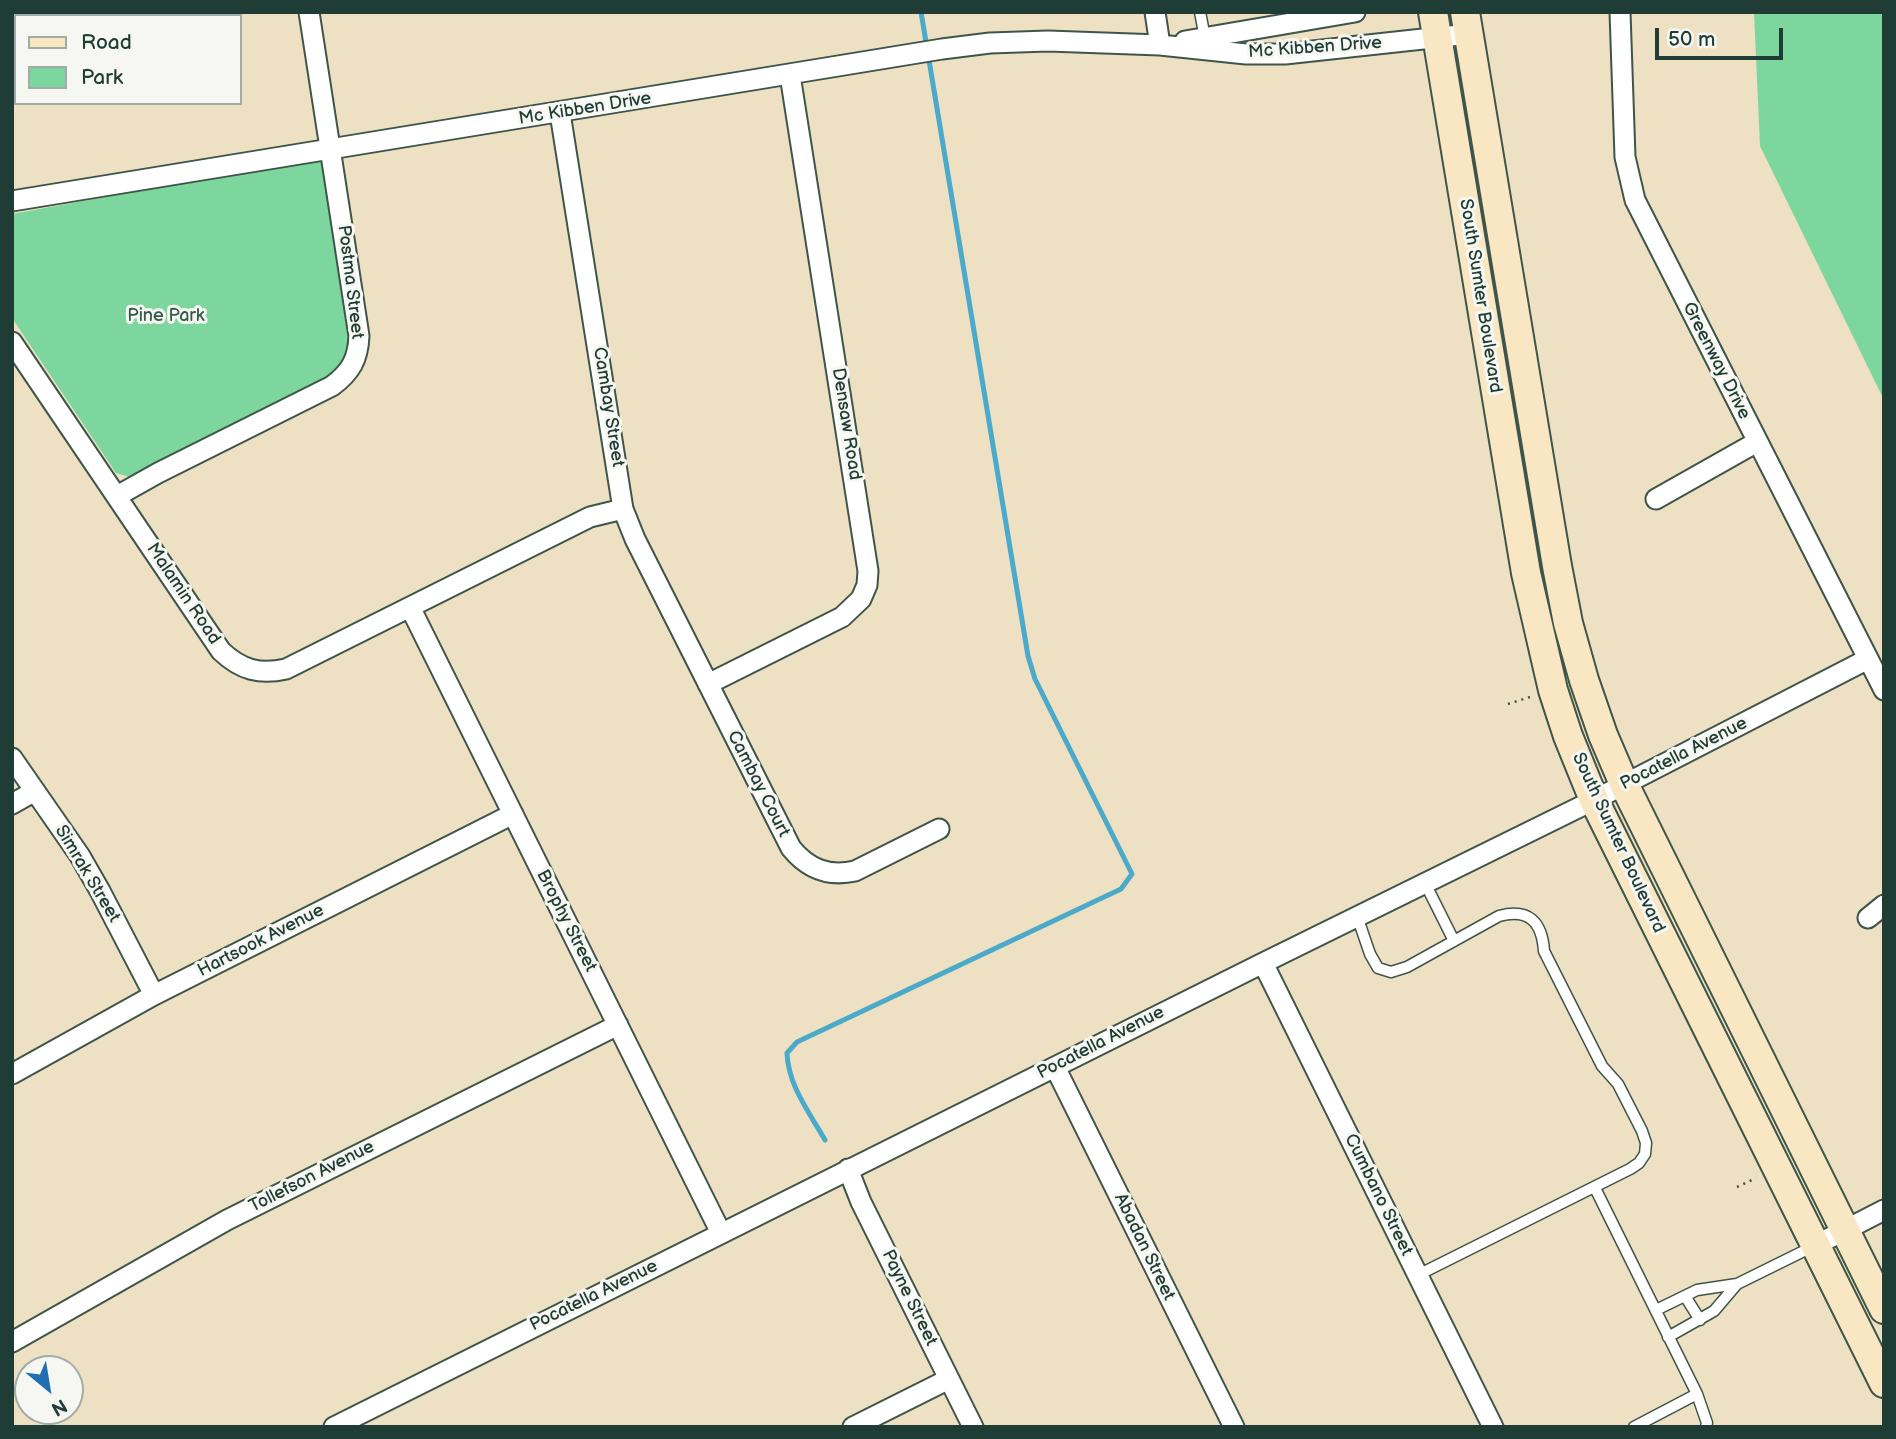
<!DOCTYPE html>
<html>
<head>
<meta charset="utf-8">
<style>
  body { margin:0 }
  #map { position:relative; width:1896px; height:1439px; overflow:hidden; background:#eee0c2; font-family:"Balsamiq Sans",sans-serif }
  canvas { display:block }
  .frame { position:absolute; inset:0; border:14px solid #1f3d34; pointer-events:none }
  .legend { position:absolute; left:14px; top:14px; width:228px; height:91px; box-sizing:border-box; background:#f6f6f2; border:2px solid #a0aca6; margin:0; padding:9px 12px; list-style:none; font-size:21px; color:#1f3d34 }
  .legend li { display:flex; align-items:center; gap:14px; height:35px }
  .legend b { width:35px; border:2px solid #a0aca6 }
  .north { position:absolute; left:14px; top:1355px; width:70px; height:70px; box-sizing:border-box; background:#f6f6f2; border:2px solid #a0aca6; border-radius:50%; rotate:150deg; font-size:19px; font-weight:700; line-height:28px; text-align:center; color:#1f3d34 }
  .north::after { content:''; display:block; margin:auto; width:24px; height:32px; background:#1f6fb2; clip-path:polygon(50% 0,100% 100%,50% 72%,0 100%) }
  .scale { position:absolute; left:1655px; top:28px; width:128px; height:32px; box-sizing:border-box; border:4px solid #1f3d34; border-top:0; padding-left:9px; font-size:21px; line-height:24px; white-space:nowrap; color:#1f3d34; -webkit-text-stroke:5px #f6f6f2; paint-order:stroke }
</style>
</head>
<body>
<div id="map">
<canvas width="1896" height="1439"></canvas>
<div class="frame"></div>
<ul class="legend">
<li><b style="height:9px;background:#f9e7c3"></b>Road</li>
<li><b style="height:19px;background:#7dd69d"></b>Park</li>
</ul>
<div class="north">N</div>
<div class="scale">50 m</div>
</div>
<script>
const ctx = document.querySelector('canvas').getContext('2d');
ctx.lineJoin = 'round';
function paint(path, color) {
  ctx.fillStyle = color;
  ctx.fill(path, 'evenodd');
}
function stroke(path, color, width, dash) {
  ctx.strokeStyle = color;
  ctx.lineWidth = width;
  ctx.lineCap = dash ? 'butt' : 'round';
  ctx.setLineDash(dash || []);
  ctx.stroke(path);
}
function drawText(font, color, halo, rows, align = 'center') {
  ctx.font = font + ' "Balsamiq Sans",sans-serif';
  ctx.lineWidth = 6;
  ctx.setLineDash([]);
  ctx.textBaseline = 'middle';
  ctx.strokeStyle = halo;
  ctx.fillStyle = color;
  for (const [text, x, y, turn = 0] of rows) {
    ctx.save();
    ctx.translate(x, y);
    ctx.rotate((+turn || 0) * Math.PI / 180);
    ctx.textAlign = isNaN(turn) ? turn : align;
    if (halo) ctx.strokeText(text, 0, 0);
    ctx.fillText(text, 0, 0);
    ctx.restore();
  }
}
paint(new Path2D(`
  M1754 12H1884V400L1760 146Z
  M325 157 351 339 346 364 336 376 141 472 129 477 116 473 12 318V214Z`), '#7dd69d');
stroke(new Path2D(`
  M825 1140C809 1112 788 1085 787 1053L797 1042 1121 889 1132 874 1035 679 1028 656 921 12`), '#4ba9ca', 5);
const lane = new Path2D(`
  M1200 12 1205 38
  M1425 883 1454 941
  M1357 916 1370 954 1378 968 1391 972 1407 967 1499 916C1529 908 1542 922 1544 951L1602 1066 1618 1084 1642 1131 1646 1143 1645 1154 1639 1163 1630 1169 1418 1275
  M1595 1188 1697 1394 1707 1423 1706 1427
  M1685 1296 1700 1320
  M1656 1310 1697 1290 1737 1284 1812 1247
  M1668 1337 1714 1311 1737 1284
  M1634 1427 1697 1394`);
const street = new Path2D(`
  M1155 12 1160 45
  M1620 12 1625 157 1635 200 1884 690
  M1185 41 1355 12
  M560 113 623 509 635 539 791 848C808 869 828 877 855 871L939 829
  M12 201 942 49 990 43 1048 41 1160 45 1246 54H1285L1469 34
  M12 342 221 651C241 670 260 675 286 669L590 517 623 509
  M117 496 158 473 332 386C351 372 358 359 359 336L309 12
  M1656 499 1757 442
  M411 609 721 1233
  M708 684 842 617 861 599 867 585 868 571 790 75
  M12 758 80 856 100 891 154 995
  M12 804 35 791
  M1868 918 1884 905
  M1263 963 1493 1427
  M1055 1067 1234 1427
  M12 1074 154 995 513 814
  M848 1169 861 1202 973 1427
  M1816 1245 1884 1210
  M12 1342 227 1220 618 1025
  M334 1427 1263 963 1594 800 1868 659
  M853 1427 949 1379`);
const secondary = new Path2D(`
  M1433 12 1526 573 1553 690 1568 736 1594 800 1884 1383
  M1465 12 1557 566 1568 623 1584 680 1603 735 1624 784 1884 1309`);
stroke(lane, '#3e5549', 13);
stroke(street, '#3e5549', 23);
stroke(secondary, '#3e5549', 32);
stroke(new Path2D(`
  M1508 704 1533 696
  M1737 1187 1756 1178`), '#3e5549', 2.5, [2, 5]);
stroke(lane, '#fff', 10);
stroke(street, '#fff', 19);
stroke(secondary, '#f9e7c3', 28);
drawText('18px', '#1f3d34', '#f6f6f2', [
  ["Mc Kibben Drive",1315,48,-4],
  ["Mc Kibben Drive",585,109,-9],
  ["Postma Street",350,282,83],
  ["South Sumter Boulevard",1480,296,81],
  ["Greenway Drive",1716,361,63],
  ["Cambay Street",608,407,81],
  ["Densaw Road",846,424,81],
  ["Malamin Road",183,594,56],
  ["Pocatella Avenue",1684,754,-27],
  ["Cambay Court",758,784,63],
  ["South Sumter Boulevard",1618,843,65],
  ["Simrak Street",87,874,59],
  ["Brophy Street",566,921,63],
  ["Hartsook Avenue",261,941,-27],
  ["Pocatella Avenue",1101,1043,-27],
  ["Tollefson Avenue",312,1177,-27],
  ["Cumbano Street",1378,1195,64],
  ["Abadan Street",1144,1247,64],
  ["Pocatella Avenue",594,1296,-26],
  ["Payne Street",909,1298,64]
]);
drawText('18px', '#325c49', '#f6f6f2', [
  ["Pine Park",166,316]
]);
</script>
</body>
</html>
